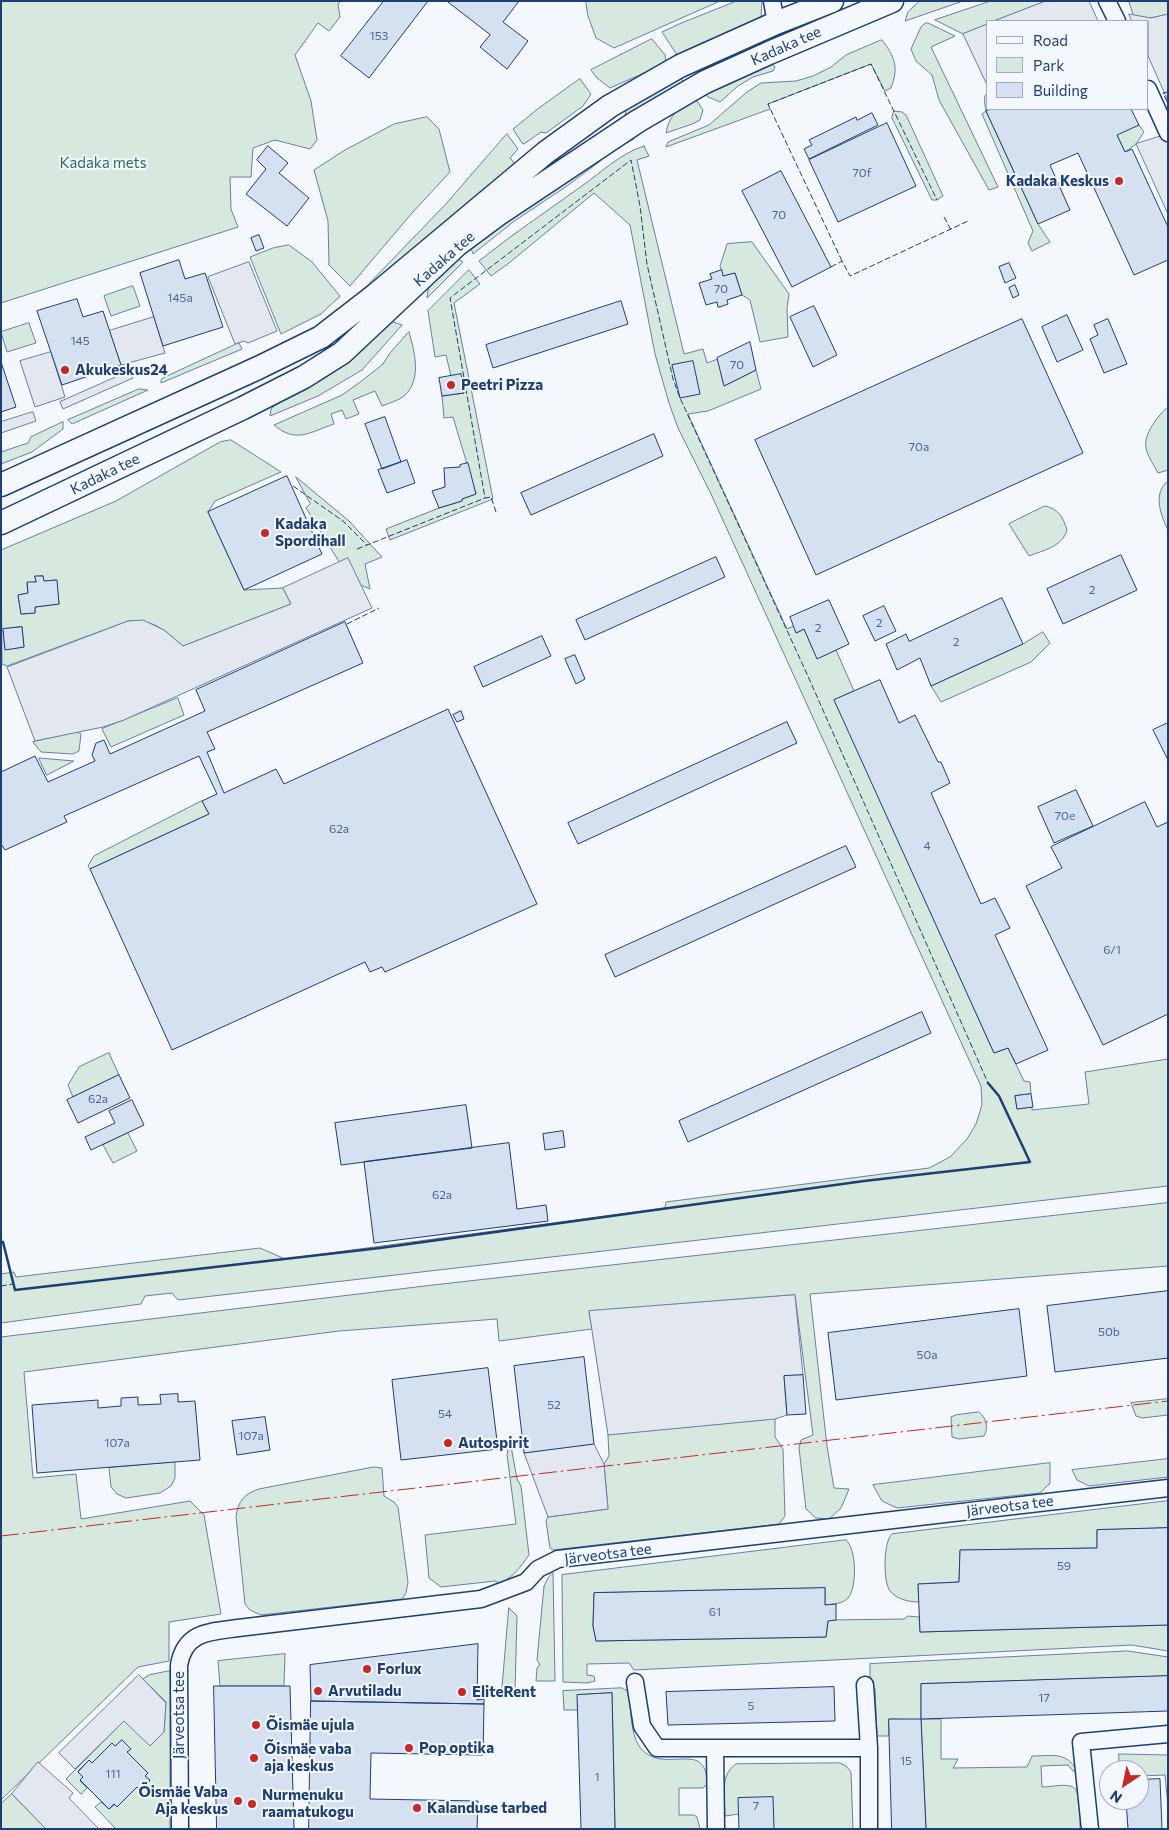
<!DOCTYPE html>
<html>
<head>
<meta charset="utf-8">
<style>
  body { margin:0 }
  #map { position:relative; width:1169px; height:1830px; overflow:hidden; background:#f4f7fb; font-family:Commissioner,sans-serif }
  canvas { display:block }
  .frame { position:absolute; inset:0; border:2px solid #1d3f73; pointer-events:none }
  .legend { position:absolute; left:986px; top:20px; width:162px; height:90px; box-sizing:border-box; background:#f4f7fb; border:1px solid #9eadc5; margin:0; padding:6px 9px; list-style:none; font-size:15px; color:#1d3f73 }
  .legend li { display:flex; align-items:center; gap:10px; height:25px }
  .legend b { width:25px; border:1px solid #9eadc5 }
  .north { position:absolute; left:1099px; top:1760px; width:50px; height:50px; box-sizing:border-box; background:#f4f7fb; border:1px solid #9eadc5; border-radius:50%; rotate:214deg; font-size:14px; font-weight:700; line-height:20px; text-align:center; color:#1d3f73 }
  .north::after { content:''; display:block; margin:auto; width:18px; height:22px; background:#c62828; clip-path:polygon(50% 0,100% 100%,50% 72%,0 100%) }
</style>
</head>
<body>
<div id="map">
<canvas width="1169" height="1830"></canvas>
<div class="frame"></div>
<ul class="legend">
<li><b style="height:6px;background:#f4f7fb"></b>Road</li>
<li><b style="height:14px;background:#d7e8df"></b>Park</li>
<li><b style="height:14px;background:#d5e0f0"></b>Building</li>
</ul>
<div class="north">N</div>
</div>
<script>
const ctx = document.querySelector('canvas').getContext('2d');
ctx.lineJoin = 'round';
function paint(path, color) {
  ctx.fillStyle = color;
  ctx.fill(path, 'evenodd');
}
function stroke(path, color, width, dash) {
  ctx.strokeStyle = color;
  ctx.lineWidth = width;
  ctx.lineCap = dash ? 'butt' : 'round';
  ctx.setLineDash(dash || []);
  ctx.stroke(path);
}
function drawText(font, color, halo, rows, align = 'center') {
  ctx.font = font + ' Commissioner,sans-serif';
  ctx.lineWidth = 4;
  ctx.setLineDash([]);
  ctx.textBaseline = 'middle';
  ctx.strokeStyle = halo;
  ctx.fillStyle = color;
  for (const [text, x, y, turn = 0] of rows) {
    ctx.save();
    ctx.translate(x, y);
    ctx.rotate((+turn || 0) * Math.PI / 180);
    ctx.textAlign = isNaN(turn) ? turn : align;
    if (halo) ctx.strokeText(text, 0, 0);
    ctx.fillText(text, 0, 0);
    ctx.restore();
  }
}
const green = new Path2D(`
  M1 1H341L338 4 340 17 329 31 318 23 295 55 311 101 317 140 310 149 275 140 253 148 251 177H230L231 209 238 227 1 303Z
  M586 1H720L614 48 596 38 588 16Z
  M737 1H762L761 18 681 61 662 32 679 24Z
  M920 1H963L905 21 908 12Z
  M991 1H1046L994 21H988V24L963 34 935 20Z
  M1129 1H1168V14L1151 18 1134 16Z
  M928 23 955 36 931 47 998 187 989 190 939 100 932 75 916 61 911 49 921 27 924 24Z
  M652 39 665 55 666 62 660 66 610 88 597 78 591 70Z
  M882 40C895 57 899 67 891 88L885 91 871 64 768 104 770 109 666 147 668 142 709 125 747 92 761 83 796 81 813 76 831 67 846 55Z
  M772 64 775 67 773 71 753 77 738 86 720 102 708 97 702 90Z
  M679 75 686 86 624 118 627 108Z
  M580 79 591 94 583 106 546 133 541 132 524 144 522 143 513 129 539 108Z
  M988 92V109H991L986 111 1038 224 1050 242 1032 251 1028 243 1033 231 982 114 986 111C985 104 982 97 988 92Z
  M693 95 703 110 700 120 692 124 666 133C668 116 682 105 693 95Z
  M894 111 902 112 906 115 943 196 937 200H932L892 118Z
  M427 117 439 129 450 172 412 213 350 286 329 265 328 221 314 170 345 150 394 124Z
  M1139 125 1144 132 1136 144 1125 152 1117 135Z
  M507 134 518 149 510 158 515 164 359 294 445 205Z
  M623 138 634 139 615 148 599 162 567 186 513 222 473 254 471 248 473 241 606 148Z
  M644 146 649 156 637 160 684 354 703 349 707 363 718 359 724 386 756 370 761 389 708 411 688 414 787 629 794 626 797 633 804 629 817 658 836 650 854 691 835 700 994 1053 1008 1048 1024 1081 1030 1082 1031 1094 1015 1096 1017 1109 1032 1107V1110L1089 1104 1085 1072 1168 1059V1186L178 1300 172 1293 145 1296 141 1304 1 1323V1274L14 1272 16 1277 260 1248 285 1259 665 1208 666 1202 929 1168 950 1157 967 1139 976 1124 982 1105 981 1086 711 494 678 428 669 403 655 354 630 225 594 193 509 263 491 276 479 261C511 235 546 212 579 188 601 173 619 154 644 146Z
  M752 242 789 294 787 308 788 337 760 342 750 300 742 295 735 273 723 276 720 266 727 244Z
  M289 245 312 262 340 296 321 314 281 334 250 257 273 248Z
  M458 259 463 262 427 298 429 284Z
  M469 270 480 284 454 303 493 499 390 540 386 529 439 508 462 501V499L476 494 453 417 444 418 442 396 464 393 451 376 446 355 435 357 428 311Z
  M133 286 140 306 111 316 104 296Z
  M393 322 402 325 362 370 318 396 270 416 271 409 274 406 309 385 384 323Z
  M29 323 36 343 7 352 1 332Z
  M409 332C415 353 422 380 404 396 398 401 389 403 382 406L375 391 353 400 359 414 346 419 342 410 331 414 334 424C310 432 296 444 274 425L342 395 359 383 383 364 390 353Z
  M239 343 242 349 161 383V380L163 378Z
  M139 389 148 390 72 424 68 420Z
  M1168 407V470L1158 473C1154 465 1148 457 1146 448 1143 435 1158 415 1168 407Z
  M63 422V429L32 452 1 464V452L28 443 31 437Z
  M231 440 281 472 215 501 208 512 244 590 283 588 291 604 183 646C164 630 154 619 128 621L7 666 2 664 1 550 116 501 220 442ZM43 576 44 581 56 580 59 604 35 607V613L21 614 18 595 28 593 27 583 36 582 35 577ZM22 627 24 647 5 649 3 630Z
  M296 477 349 521 382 557 365 564 370 589 356 583 338 560 306 508 310 504Z
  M1168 481V530C1161 516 1152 493 1168 481Z
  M1045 506C1059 509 1063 517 1067 530 1062 547 1044 550 1029 556L1009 524Z
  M1043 632 1050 643 1031 662 941 702 931 686 1023 644Z
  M178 698 184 715 111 747 102 729Z
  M77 732 81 734 79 751 73 754 41 752 33 742Z
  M39 758 74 761 47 775Z
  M202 801 209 814 90 869 88 866 94 856Z
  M109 1053 119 1075 73 1097 68 1085 79 1067Z
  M128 1133 137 1151 113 1163 103 1145Z
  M1168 1203V1266L810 1294 827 1446 834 1488 849 1489 841 1508 829 1519 816 1518 806 1509 799 1448 801 1440 813 1435 795 1295 589 1312 592 1329 499 1341 497 1319 339 1331 24 1372 33 1478 76 1474 81 1519 190 1501 204 1515 221 1614 169 1622V1661L138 1667 1 1800V1337L433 1285Z
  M1168 1399V1415L1142 1418 1136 1416 1131 1403Z
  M979 1412C986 1417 989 1428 984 1436L959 1439 952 1437 951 1417 956 1415Z
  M775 1419V1437L783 1449 785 1516 779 1524 553 1550 550 1548 546 1521 548 1517 608 1509 604 1464 609 1456 608 1435Z
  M511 1446 517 1479 521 1486 529 1555C521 1566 514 1577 500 1583L495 1581 441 1587 429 1578 425 1535 516 1524 507 1455 508 1449Z
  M1168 1459V1477L1089 1486 1077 1480 1072 1470Z
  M175 1462V1478L171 1486 160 1493 126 1498 117 1494 111 1487 109 1468Z
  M1050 1463V1483L1040 1493 897 1508 882 1501 873 1485Z
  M374 1467 382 1468 384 1496 394 1502 398 1507 408 1582 406 1593 402 1599 261 1615 250 1610 245 1604 236 1517C238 1501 244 1494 259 1489Z
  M1168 1501V1528L1097 1530V1548L960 1550 959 1582 918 1584 919 1602C908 1602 897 1599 890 1591 883 1582 883 1541 892 1534Z
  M846 1540C857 1549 857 1588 848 1598 843 1604 833 1604 825 1605V1588L594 1593 593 1626 596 1641 826 1637 828 1621 831 1620 904 1619 908 1616 919 1617 920 1632 1168 1625V1651L1132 1645 634 1670 629 1663 587 1664V1675L594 1676 595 1681 587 1683 563 1682 562 1575Z
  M553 1573 555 1681H536L537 1668 540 1665 537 1660 544 1586 548 1578Z
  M509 1608 517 1616 515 1692H502Z
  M1128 1651 1168 1657V1676L921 1684V1719H941V1759H958L953 1768 1027 1767 1032 1756C1051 1756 1067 1751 1077 1771H1073L1068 1765 1041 1766 1042 1787C1051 1787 1061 1784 1070 1786 1083 1788 1080 1818 1080 1829H926L921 1720 889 1719V1736H877L875 1689 870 1684V1664Z
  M285 1654 284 1686H220L218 1661Z
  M170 1671V1829H116L95 1807 101 1802 109 1809 137 1787 140 1790 150 1781 145 1776 148 1773 127 1752 130 1749 122 1740 115 1746 112 1743 92 1763 89 1760 78 1771 83 1777 80 1781 87 1788 81 1794 66 1779 125 1720 150 1746 164 1732 166 1702 143 1679 149 1675Z
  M622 1688 629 1692C631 1708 630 1732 639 1746 662 1778 707 1736 707 1784L703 1788H679V1815H694L697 1817 700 1829H615L612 1693 578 1695V1710H564L563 1691Z
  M1119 1754 1168 1755V1807L1165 1775 1139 1776V1770H1120Z
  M840 1763 846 1766 851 1772 853 1829H774L739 1814 725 1816C725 1798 719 1775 736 1764Z
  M12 1794 46 1829H1V1804Z`);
paint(green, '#d7e8df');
stroke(green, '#687fa3', 1);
const parking = new Path2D(`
  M1046 1H1089L1098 21H994Z
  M1129 14 1151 18 1168 14V101L1148 56V21H1132Z
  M988 24V87L963 34Z
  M1168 134V214L1136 144Z
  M249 262 277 331 248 343 244 341 235 344 208 277Z
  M154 317 165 353 121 365 109 331Z
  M51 352 65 397 35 407 20 361Z
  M130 371 133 378 63 409 60 402Z
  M33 412 36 421 1 433V422Z
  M348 558 372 608 124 720 103 727 35 741 7 667 128 621 143 620 164 630 183 646 291 604 283 588Z
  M795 1295 803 1375 784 1377 787 1415 775 1419 608 1435 589 1311Z
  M594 1444 604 1464 608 1509 548 1517 524 1453Z
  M139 1675 166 1703 164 1732 150 1746 124 1721 75 1769 59 1753Z
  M38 1762 73 1793 69 1798 99 1829H46L12 1794Z`);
paint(parking, '#e3e8f0');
stroke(parking, '#687fa3', 1);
const building = new Path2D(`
  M384 1H428L369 78 341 56Z
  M447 1H519L503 22 528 41 507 69 480 47 490 35Z
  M991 109H1131L1139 125 1117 135 1125 152 1132 149 1168 227V260L1134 275 1078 153 1050 165 1070 210 1038 224 986 111Z
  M872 113 878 125 809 159 804 149 812 145 809 140 856 117 857 120Z
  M887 123 916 186 838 222 809 160Z
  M268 146 288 163 279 173 309 198 287 226 246 194 266 169 257 160Z
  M781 171 831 267 792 287 742 191Z
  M259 235 264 248 256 251 251 238Z
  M179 260 185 279 205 273 223 327 163 346 140 273Z
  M1009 263 1016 278 1005 283 999 267Z
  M722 270 723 276 735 273 742 295 727 300 728 304 720 307H718L717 302 706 305 699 283 712 279 710 274Z
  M1015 285 1019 295 1013 298 1009 288Z
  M77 299 83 317 103 311 121 365 62 385 37 311Z
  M621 301 628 324 493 368 486 345Z
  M814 306 837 355 813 367 790 317Z
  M1067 315 1083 350 1057 362 1042 327Z
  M1022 319 1083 453 816 575 755 440Z
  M1108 319 1127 364 1104 373 1090 339 1098 335 1094 325Z
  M750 342 756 370 724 386 717 358Z
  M693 361 700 394 680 398 672 365Z
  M1 362 16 407 1 412Z
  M461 374 464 393 442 396 439 378Z
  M385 417 401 462 382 469 365 424Z
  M654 434 663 456 531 515 521 493Z
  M407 460 415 483 387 493 378 470Z
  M468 463 476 494 462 499V501L439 508 432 491 445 487 444 468 460 467V465Z
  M287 476 322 554 244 590 208 512Z
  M1121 555 1137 590 1063 624 1047 589Z
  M716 557 725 577 585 640 576 620Z
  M35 576H43L44 581 57 580 59 604 35 607V613L21 614 18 595 28 593 27 582H36Z
  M1002 598 1023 644 931 686 920 658 897 670 886 644 906 634 909 641Z
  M829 600 849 644 817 659 804 629 796 633 790 617Z
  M884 606 896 631 875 641 863 616Z
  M345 622 363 663 207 732 215 749 207 752 224 793 276 769 284 784 448 709 537 904 385 972 382 967 370 972 365 962 172 1050 90 869 209 814 202 801 217 794 199 756 64 816 67 822 5 850 1 844V772L35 756 48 782 95 761 92 755 96 743 104 740 110 754 205 711 196 690Z
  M22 627 24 647 5 650 3 629Z
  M542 636 551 656 483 687 474 667Z
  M575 655 585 679 576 684 565 659Z
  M880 680 899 723 915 715 938 762H941L950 783 931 793 981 904 995 898 1010 928 995 935 1048 1050 1016 1064 1008 1048 994 1053 834 700Z
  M461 711 464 719 457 722 453 715Z
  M787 722 797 743 578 844 568 823Z
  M1168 723V760L1153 730Z
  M1076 790 1093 826 1054 843 1038 807Z
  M1145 802 1157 827 1168 822V1014L1103 1045 1026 886 1062 868 1051 847Z
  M846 846 856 867 615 977 605 955Z
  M922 1012 931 1033 688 1142 679 1121Z
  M119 1075 130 1098 78 1123 67 1100Z
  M1031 1094 1033 1107 1017 1109 1015 1096Z
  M132 1100 144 1125 91 1150 85 1137 115 1123 109 1111Z
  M466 1105 472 1148 341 1165 335 1123Z
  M563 1131 565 1147 545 1150 543 1134Z
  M509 1143 517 1209 546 1205 548 1221 374 1243 364 1162Z
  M1168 1291V1358L1055 1372 1047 1306Z
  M1019 1309 1027 1376 836 1400 828 1333Z
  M584 1357 594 1444 524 1453 514 1366Z
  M488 1368 498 1449 401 1460 392 1380Z
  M803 1375 806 1414 787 1415 784 1376Z
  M178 1394V1402L195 1401 200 1460 37 1473 32 1405 98 1400V1408L121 1406V1398L138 1397V1405L161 1404 160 1395Z
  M265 1417 270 1450 237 1455 232 1421Z
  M1168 1528V1625L920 1632 918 1584 959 1582 960 1550 1097 1548V1530Z
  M825 1588V1605L836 1604V1620L828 1621 826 1637 596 1641 593 1626 594 1593Z
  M478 1644 477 1700 484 1699V1704L311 1701 310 1665Z
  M1168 1676V1711L921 1719V1684Z
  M214 1686H290L294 1829H217Z
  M834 1687 835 1721 668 1725 666 1692Z
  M612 1693 615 1829H581L577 1695Z
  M311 1701 484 1704 483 1755 371 1753 370 1799 478 1801 477 1829H309Z
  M889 1719H921L926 1829H892Z
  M122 1740 131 1749 127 1752 148 1773 145 1776 150 1780 140 1790 137 1787 117 1807 114 1804 109 1809 80 1780 83 1777 78 1772 89 1760 92 1763 112 1743 115 1746Z
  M1160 1779 1162 1829H1128L1126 1800H1139V1780Z
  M773 1797 774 1829H739L738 1798Z`);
paint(building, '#d5e0f0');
stroke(building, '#1d3f73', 1);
const street = new Path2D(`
  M772 1 776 23
  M1107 1 1117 21
  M1148 89 1168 133
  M635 1682 642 1726 657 1748H869
  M865 1685 869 1748V1829
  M715 1748 716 1829
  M180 1829 179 1665C185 1631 210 1632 238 1628L481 1599 526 1582 538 1569 558 1559 1168 1488
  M1090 1829 1081 1742 1168 1734`);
const secondary = new Path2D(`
  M1 485 258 368 321 337 374 296 545 153 610 106 680 66 776 23 832 1
  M1 523 243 408 304 377 342 353 457 245 500 213 638 121 705 82 769 53 892 1`);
stroke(street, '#1d3f73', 19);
stroke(secondary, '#1d3f73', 25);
stroke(street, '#f4f7fb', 16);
stroke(secondary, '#f4f7fb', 22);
stroke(new Path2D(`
  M1168 92 1163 93 1168 104
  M944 217 951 230
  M842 261 768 104 871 64 937 200
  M831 267 842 261 850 276 968 221
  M293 486 343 521 367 545
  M496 512 491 497 485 498 450 298 631 160 640 206 647 264 673 379 680 398 807 674 988 1083
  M357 549 485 498
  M347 624 379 608
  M1 1286 13 1284`), '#1d3f73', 1, [6, 2.5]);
stroke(new Path2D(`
  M1 1242H3L15 1290 380 1248 864 1181 1030 1162 999 1096 988 1083`), '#1d3f73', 2.5);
stroke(new Path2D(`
  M1 1536 1168 1401`), '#c62828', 1, [18, 4, 2.5, 4]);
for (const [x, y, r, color] of [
  [1119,181,5,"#c62828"],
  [65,370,5,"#c62828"],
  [451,385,5,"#c62828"],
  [265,533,5,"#c62828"],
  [448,1443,5,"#c62828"],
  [367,1669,5,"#c62828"],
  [318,1691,5,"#c62828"],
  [462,1692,5,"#c62828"],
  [256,1725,5,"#c62828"],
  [409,1748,5,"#c62828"],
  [254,1758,5,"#c62828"],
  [238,1801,5,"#c62828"],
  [252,1804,5,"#c62828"],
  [417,1808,5,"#c62828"]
]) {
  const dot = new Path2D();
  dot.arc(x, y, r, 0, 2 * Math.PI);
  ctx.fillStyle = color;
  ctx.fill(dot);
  stroke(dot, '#f4f7fb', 2);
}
drawText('12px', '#4b6792', null, [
  ["153",379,36],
  ["70f",862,173],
  ["70",779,215],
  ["70",721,289],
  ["145a",180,298],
  ["145",80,341],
  ["70",737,365],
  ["70a",919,447],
  ["2",1092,590],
  ["2",879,623],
  ["2",818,628],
  ["2",956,642],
  ["70e",1065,816],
  ["62a",339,829],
  ["4",927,846],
  ["6/1",1112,950],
  ["62a",98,1099],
  ["62a",442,1195],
  ["50b",1109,1332],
  ["50a",927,1355],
  ["52",554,1405],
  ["54",445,1414],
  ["107a",251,1436],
  ["107a",117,1443],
  ["59",1064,1566],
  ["61",715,1612],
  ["17",1044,1698],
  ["5",751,1706],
  ["15",906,1761],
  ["111",113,1774],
  ["1",597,1777],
  ["7",756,1806]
]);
drawText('15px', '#1d3f73', '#f4f7fb', [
  ["Kadaka tee",786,46,-24],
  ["Kadaka tee",444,259,-41],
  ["Kadaka tee",105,474,-26],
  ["Järveotsa tee",1010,1506,-7],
  ["Järveotsa tee",608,1554,-7],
  ["Järveotsa tee",179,1715,-90]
]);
drawText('15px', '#2c6c60', '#f4f7fb', [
  ["Kadaka mets",103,163]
]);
drawText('bold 15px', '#1d3f73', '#f4f7fb', [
  ["Kadaka Keskus",1109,181,"right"],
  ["Akukeskus24",75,370],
  ["Peetri Pizza",461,385],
  ["Kadaka",275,524],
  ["Spordihall",275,541],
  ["Autospirit",458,1443],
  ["Forlux",377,1669],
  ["Arvutiladu",328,1691],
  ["EliteRent",472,1692],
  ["Õismäe ujula",266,1725],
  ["Pop optika",419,1748],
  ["Õismäe vaba",264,1749],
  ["aja keskus",264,1766],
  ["Ōismäe Vaba",228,1792,"right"],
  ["Aja keskus",228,1809,"right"],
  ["Nurmenuku",262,1795],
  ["raamatukogu",262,1812],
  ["Kalanduse tarbed",427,1808]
], 'left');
</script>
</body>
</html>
